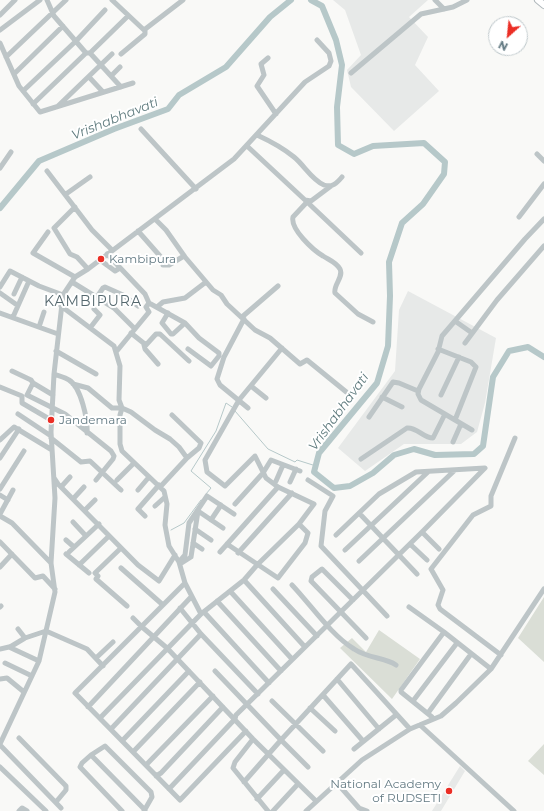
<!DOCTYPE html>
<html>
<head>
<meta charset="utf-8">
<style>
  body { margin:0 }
  #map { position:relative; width:544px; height:811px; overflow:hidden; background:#f9f9f7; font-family:Montserrat,sans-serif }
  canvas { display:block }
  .north { position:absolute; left:488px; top:16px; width:40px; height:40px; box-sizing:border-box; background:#fff; border:1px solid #c1cacd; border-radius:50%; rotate:207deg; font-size:11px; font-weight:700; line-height:16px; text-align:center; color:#637a83 }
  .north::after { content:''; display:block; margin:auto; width:14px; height:18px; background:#eb2e25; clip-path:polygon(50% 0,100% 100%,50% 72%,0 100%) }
</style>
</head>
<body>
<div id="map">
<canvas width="544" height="811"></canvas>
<div class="north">N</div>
</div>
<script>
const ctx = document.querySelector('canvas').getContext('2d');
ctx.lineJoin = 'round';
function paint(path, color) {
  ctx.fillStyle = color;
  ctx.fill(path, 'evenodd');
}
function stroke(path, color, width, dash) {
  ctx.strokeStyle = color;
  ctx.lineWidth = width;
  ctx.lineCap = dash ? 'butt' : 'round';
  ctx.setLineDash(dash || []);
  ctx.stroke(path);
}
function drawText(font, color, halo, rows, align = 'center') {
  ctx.font = font + ' Montserrat,sans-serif';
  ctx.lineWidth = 4;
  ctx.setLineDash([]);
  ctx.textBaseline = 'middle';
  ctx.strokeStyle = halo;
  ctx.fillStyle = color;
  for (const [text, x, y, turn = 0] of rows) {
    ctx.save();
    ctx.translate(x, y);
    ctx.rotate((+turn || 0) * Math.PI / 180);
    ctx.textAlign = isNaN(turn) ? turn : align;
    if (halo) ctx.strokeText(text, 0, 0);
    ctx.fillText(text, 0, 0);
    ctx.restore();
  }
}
paint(new Path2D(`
  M333 0H428L409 17 428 37 415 65 439 91 394 131 351 87 347 70 361 55 345 10Z
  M408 291 496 338 485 403 477 432 461 444H404L365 471 338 448 395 371 399 310Z
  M460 766 465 771 441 811H432Z`), '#e7e9e8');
paint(new Path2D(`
  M544 597V662L518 638Z
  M379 630 420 659 392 699 340 648 352 638 366 652Z
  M544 744V775L528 761Z`), '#daded6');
stroke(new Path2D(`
  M235 411 268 449 295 462 297 460 316 466
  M206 494 211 488 191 471 216 431 226 403 232 407
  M171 530 184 523 201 500`), '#b6c8c9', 1);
stroke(new Path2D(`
  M311 0 322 6 336 40 342 65 337 107 338 145 354 154 373 146 424 143 445 162 444 174 423 204 402 223 389 262 390 296 388 346 377 383 319 453 314 472 334 488 350 486 373 473 394 455 414 449 435 455 474 454 483 446 493 377 509 351 528 347 544 357
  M0 208 39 161 114 129 168 109 179 95 226 67 270 17 291 0`), '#b6c8c9', 6);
const major = new Path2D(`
  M538 0 544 5`);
stroke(major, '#b1b9bc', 8);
stroke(new Path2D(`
  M47 0 54 16 86 53H90L128 16
  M112 0 144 30 183 0
  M435 0 444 9
  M0 15 15 0
  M0 30 40 0
  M0 43 19 86 40 112 133 83
  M90 53 121 87
  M121 54 145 34V30
  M6 57 66 0
  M268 58 261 64 264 75 257 86 276 114
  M351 73 421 14 453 7 467 0
  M14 74 63 26
  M111 76 120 67
  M89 77 103 92
  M23 91 76 41 105 10
  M33 104 86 53
  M58 106 112 54
  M141 129 196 189
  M257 135C270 141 283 148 294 157 304 165 312 180 324 185 332 188 337 183 342 177
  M247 146 305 200 311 201 331 186
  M537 154 544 161
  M0 168 11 152
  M47 171 92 230 112 250
  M66 194 90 177
  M305 200 361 253
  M307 202 293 217C290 229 313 250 323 256 329 260 336 262 340 269 344 277 333 285 335 293L358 314 373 322
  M75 207 54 228 70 254 77 257 88 269
  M519 217 544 184
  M155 219 166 230 185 257 213 290 221 295 227 304 255 330 270 338 300 364 307 360 350 395
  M138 231 160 256
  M48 232 33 253 75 277
  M107 254 145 294 149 303
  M100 260 115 271 120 268
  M163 265H169L184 256
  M72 282 114 308 135 329
  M0 287 10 271 39 286 63 295
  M0 293 17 305
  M14 294 22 277
  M97 297 103 288 105 287 123 295 138 306
  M61 306 114 346 120 366 119 400 122 408 120 415V444L122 451 164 491 167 504 165 525 169 546 179 562 185 583 201 614
  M157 307 163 302 185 298 206 282
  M0 313 58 334
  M168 313 162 323 171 334H173L185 323
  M13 317 29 281
  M242 317 278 286
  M244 319 224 357 217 379 220 385 248 408
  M455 321 472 333
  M39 327 44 312
  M90 328 100 315 94 309
  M131 333 146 345 156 334H160L189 361
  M465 343 497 300 544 246
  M144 345 145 349 158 364
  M438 349 471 362 476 367 455 420
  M56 351 96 374
  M116 352 149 312 146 307 149 303 185 323 199 338 219 353V356L211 366 188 349
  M12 371 31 380 33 383
  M54 374C59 376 65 377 69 380 81 387 88 420 87 433
  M73 384 88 388 112 408H122L131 412 155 430 170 439 179 447 187 458 161 486
  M251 386 266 398
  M0 387 22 396V403L51 420
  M53 395 33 383 27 395 65 414 111 451 114 456 113 459 96 480
  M441 395 459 357
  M382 397 402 407
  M18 414 51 436
  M172 415 201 443 199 448 187 458
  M369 417 393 382 399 383 418 391
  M472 430 421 400 418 394 419 389 438 352 442 336 525 239 544 219
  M51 438 81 462 90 461 121 490
  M0 440 14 427 52 450
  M453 442 461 424
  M0 458 19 429
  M361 459 407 428C417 427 423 438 433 438L445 414
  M54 478 58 484 138 565 159 581 175 555
  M117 480 134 463
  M308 480 333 496 325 511 321 546 387 616
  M276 481 283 465
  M290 482 296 469
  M61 487 70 477
  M278 487 266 478 255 456 225 486 207 472 205 460 239 400 282 348
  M0 489 24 451
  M138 490 149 477
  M0 495 8 500
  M73 499 84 487
  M235 504 263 473 271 460 300 471
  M155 506 165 497
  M85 510 95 500
  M359 513 417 574
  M0 514 13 490
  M0 516 12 523 51 563
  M145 516 138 509 159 485
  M211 520 221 505
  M73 522 86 536
  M195 529 211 540
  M422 532 439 549
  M66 540 74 547
  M0 542 35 578 43 576 55 589
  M193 543 202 549
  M227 544 278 578 305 543 308 533 299 524
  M410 544 427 560
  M121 548 95 573 98 576 96 579 127 606
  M345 550 428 472
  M69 552 99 524
  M238 553 292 493
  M66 554 89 573
  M359 561 454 471
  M179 562 185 555 189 523 207 496 234 514
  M180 564 191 557 198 511 223 528
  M79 565 109 536
  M0 567 12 554
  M121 568 163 605
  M244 580 305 647
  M185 583 75 693 180 800 246 731
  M292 585C311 605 331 635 354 649 369 659 384 657 396 665
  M273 589 317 636
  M230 591 292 659
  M353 600 322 569 312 577 311 581 366 638
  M217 601 281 671
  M0 607 1 606
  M409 607 444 632
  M180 608 201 634 258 694
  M204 612 269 683
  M133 618 142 627 167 648 253 739 316 801
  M25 638 46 631 87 649 103 666
  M10 647 25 638 18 629
  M0 649 9 647 39 661
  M501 655 440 609 438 605 443 590 431 569 473 515 491 506V496L515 438
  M96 658 113 642
  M5 663 32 676
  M215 671 281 740 244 782
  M0 679 7 678 24 692
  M337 679 379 729
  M323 695 363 741
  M272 701 323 751
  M413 701 457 643
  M88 707 191 597
  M310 708 335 731
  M428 713 471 654
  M432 717 401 692V690L444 632 491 669
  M100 718 201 614 244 580 257 565 299 524 314 504 278 487 220 552
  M420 725 514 811
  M111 729 201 634
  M19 738 66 786V790L56 802
  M253 739 235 762 233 768 268 811
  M122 741 189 671
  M0 744 39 661 55 592 51 563 55 498 51 432 54 374 63 295 75 277 88 269 234 159 305 82 329 66 331 61 329 53 317 40
  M0 745 61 808
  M354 749 396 715
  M133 752 200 682
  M91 755 82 763 80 767 122 811
  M146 765 213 696
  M0 767 46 811
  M308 767 281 740 351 664 410 729
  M156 776 161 773 223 707
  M337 783 359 808 367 811
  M169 789 235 719 236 715 423 531 485 468 416 472 379 494 336 535
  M257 799 284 770
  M19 811 22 808 27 811
  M144 811 152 797 151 792 105 746 91 755 145 810
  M273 811 298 784
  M306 811 362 760 410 729 441 716 456 703 491 669 544 589`), '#bdc5c7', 5);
stroke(major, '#fff', 6);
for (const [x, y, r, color] of [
  [101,259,4,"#eb2e25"],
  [51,420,4,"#eb2e25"],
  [449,791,4,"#eb2e25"]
]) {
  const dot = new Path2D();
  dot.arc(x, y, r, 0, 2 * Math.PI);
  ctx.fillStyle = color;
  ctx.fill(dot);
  stroke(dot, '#fff', 1.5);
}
drawText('12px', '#637a83', '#fff', [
  ["Kambipura",109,259],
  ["Jandemara",59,420],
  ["National Academy",441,784,"right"],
  ["of RUDSETI",441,798,"right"]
], 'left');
drawText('italic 13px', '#5e7a7d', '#fff', [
  ["Vrishabhavati",115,119,-22],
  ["Vrishabhavati",339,412,-54]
]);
ctx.letterSpacing = '1px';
drawText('14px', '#55686e', '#fff', [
  ["KAMBIPURA",93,302]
]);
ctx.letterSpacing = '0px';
</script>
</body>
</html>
